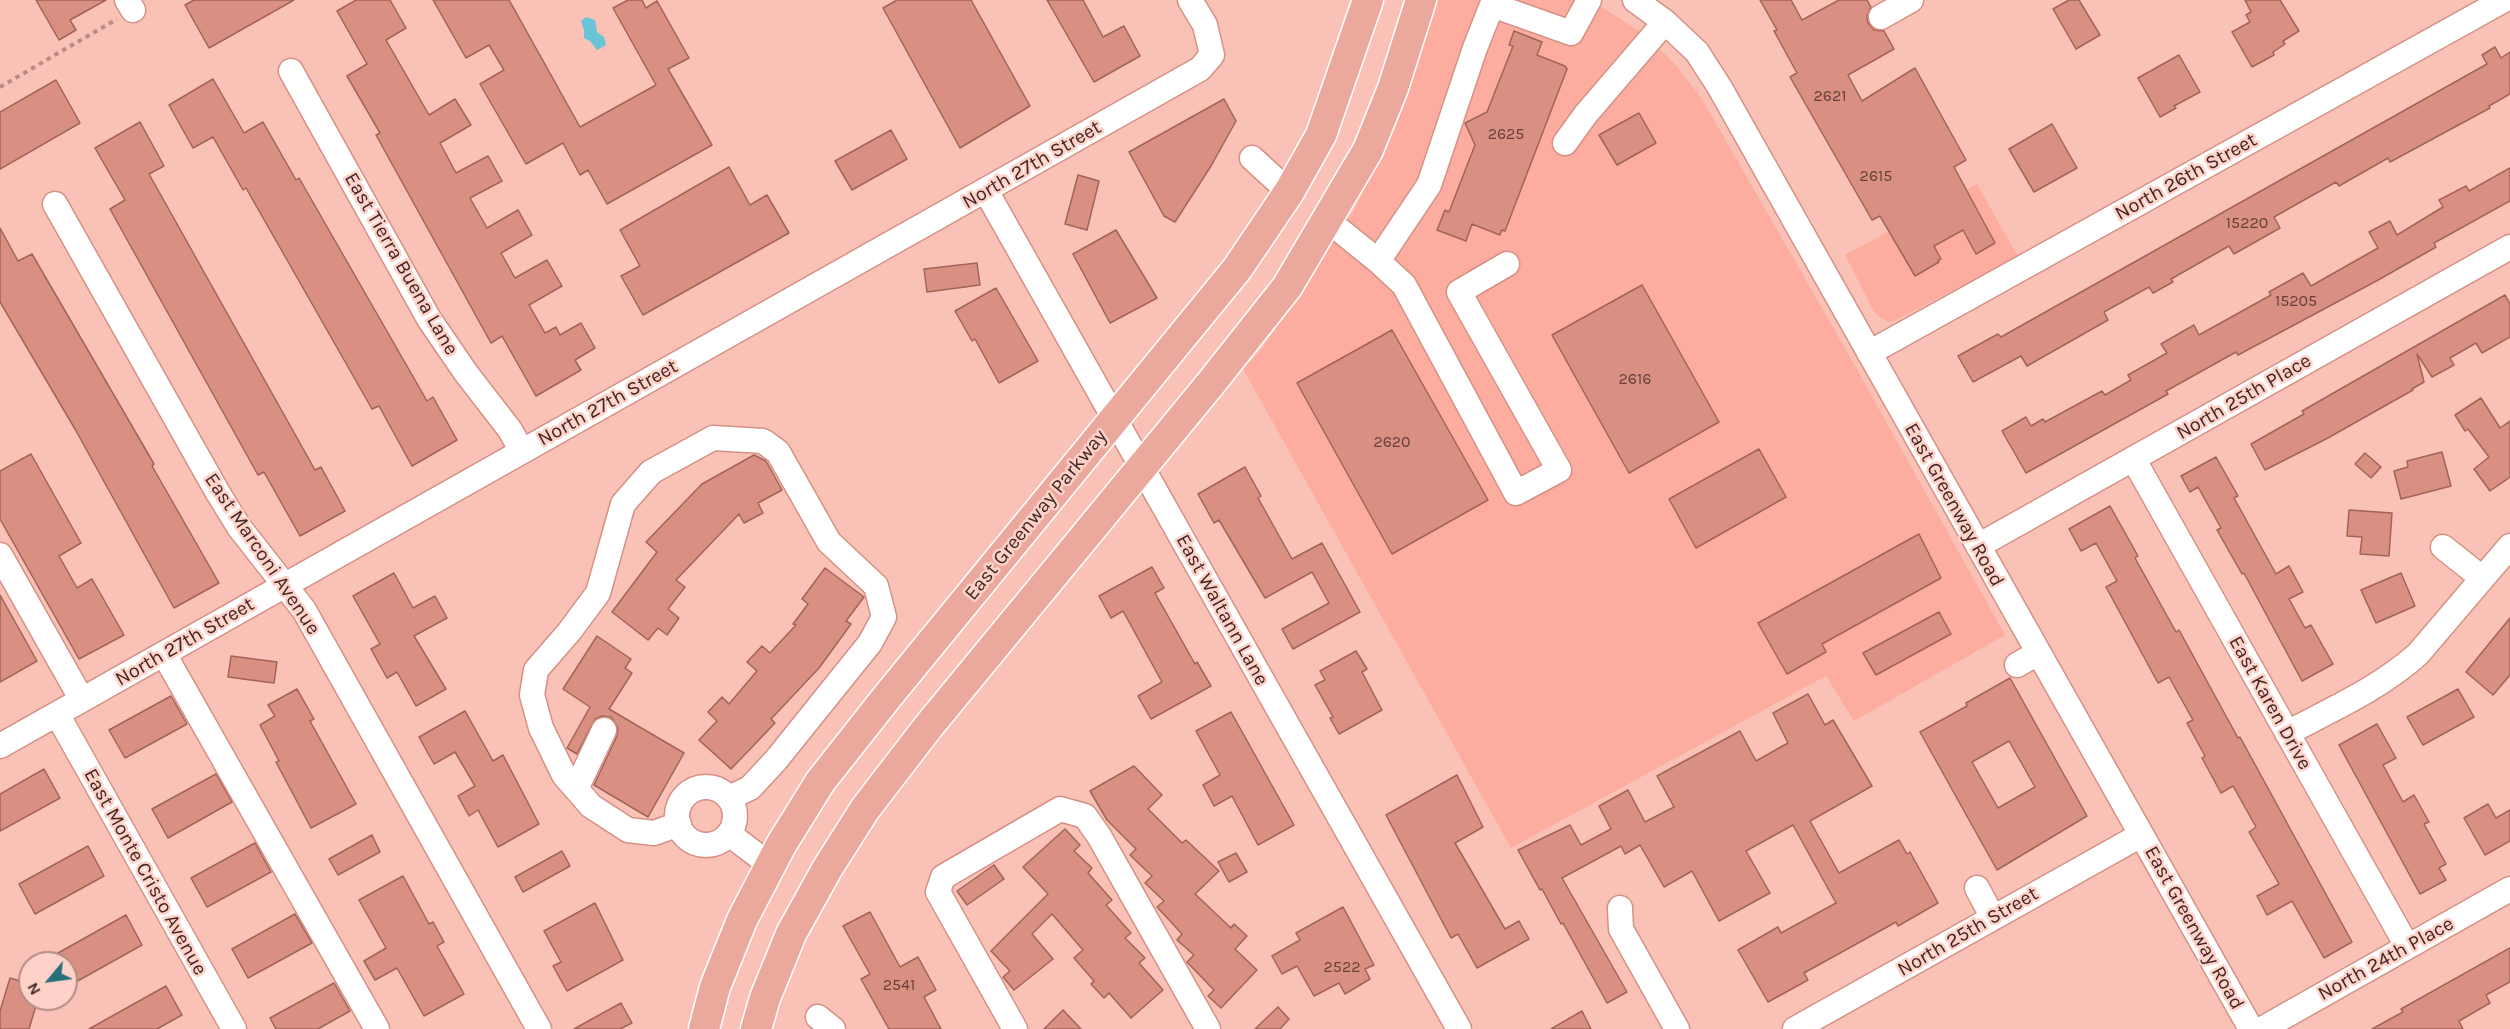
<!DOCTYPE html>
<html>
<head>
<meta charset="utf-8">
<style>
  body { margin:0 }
  #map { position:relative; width:2510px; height:1029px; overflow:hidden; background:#fac1b6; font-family:Karla,sans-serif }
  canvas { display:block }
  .north { position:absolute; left:18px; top:951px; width:60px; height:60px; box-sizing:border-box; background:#fed2c9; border:2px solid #b28d86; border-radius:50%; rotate:241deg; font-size:16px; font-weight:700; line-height:24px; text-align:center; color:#412621 }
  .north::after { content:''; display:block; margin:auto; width:21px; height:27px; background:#276f7b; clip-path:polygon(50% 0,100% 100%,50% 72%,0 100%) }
</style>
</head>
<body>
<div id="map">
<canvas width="2510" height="1029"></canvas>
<div class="north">N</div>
</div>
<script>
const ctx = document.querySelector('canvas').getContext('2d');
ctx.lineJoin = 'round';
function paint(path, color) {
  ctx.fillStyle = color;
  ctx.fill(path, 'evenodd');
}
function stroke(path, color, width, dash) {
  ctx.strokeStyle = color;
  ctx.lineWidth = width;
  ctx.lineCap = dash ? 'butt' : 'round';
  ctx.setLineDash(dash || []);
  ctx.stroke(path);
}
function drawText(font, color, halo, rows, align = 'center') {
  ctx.font = font + ' Karla,sans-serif';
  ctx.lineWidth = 5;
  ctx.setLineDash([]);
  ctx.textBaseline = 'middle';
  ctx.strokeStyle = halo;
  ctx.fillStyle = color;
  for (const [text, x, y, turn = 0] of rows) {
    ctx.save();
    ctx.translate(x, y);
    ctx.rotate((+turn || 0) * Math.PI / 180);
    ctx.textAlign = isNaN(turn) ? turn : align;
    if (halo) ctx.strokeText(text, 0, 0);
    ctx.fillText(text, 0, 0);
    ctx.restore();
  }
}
paint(new Path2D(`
  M1436 0H1591L1645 35 1675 64 1702 99 1850 357 2005 635 1854 721 1826 676 1511 848 1243 369 1262 349 1354 210 1390 137Z
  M1977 184 2018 257 1896 320 1888 322 1881 318 1874 312 1845 255Z`), '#fcad9f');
paint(new Path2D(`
  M586 17 595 20 597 32 604 37 606 45 597 50 590 41 584 38V30L581 21Z`), '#67c5d7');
const building = new Path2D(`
  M36 0H106L70 20 76 30 59 40Z
  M194 0H294L209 48 185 5Z
  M356 0H390L406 28 386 40 429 115 455 99 471 125 440 143 456 173 488 156 502 181 470 198 487 228 518 210 532 235 501 253 515 278 547 260 562 286 529 305 545 333 556 327 560 335 581 323 595 348 575 360 581 370 536 396 502 336 491 343 376 135 380 133 347 76 367 64 337 11Z
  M433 0H509L580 127 656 85 613 8 628 0H642L646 8 657 1 689 58 668 69 712 145 607 204 588 170 580 175 563 143 526 164 480 84 504 70 489 45 466 58Z
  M897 0H971L1030 106 960 148 883 8Z
  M1047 0H1083L1103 37 1124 26 1140 56 1094 82Z
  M1760 0H1791L1802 20 1839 0H1867L1871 7 1867 16 1868 23 1874 30 1884 31 1894 49 1848 75 1862 101 1915 68 1966 160 1954 167 1995 243 1976 254 1963 230 1934 246 1941 259 1938 260 1939 262 1915 276 1880 216 1872 220 1790 77 1797 73 1774 31 1777 30Z
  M2069 0H2079L2100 35 2076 49 2053 9Z
  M2245 0H2280L2299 31 2283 41 2285 44 2273 52 2274 55 2252 67 2232 32 2250 22 2246 15 2251 12Z
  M1514 31 1542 42 1537 55 1565 66 1567 69 1505 231 1502 230 1500 235 1472 224 1466 241 1437 230 1445 210 1449 212 1475 145 1465 123 1487 112 1513 46 1509 45Z
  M2495 47 2501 58 2510 52V94L2489 106 2490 108 2390 162 2388 158 2339 186 2336 182 2274 217 2280 228 2234 254 2229 246 2171 279 2173 282 2153 293 2149 287 2104 312 2108 320 2027 366 2021 356 1973 382 1958 356 1998 334 2001 337 2487 64 2482 55Z
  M2179 55 2200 92 2174 106 2176 108 2160 117 2138 78Z
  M213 79 244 133 263 122 296 180 299 178 427 401 433 397 457 440 412 466 379 406 372 409 246 188 243 190 213 137 193 148 169 105Z
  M56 80 80 123 0 169V112Z
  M1224 99 1236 121 1211 166 1175 222 1164 216 1129 152Z
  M1639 113 1656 143 1617 165 1599 135Z
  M140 122 164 166 149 174 315 470 321 467 345 511 300 536 264 472 258 475 110 209 125 200 95 148Z
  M2052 124 2077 168 2034 192 2009 149Z
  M891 130 907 159 852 190 835 161Z
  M729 167 750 205 767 195 789 233 643 315 621 276 640 266 620 230Z
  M2510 168V201L2434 243 2436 247 2380 279 2238 355 2236 352 2166 391 2168 394 2026 473 2002 431 2026 417 2031 426 2043 419 2045 422 2102 391 2105 395 2131 380 2128 375 2167 353 2161 344 2194 325 2199 335 2271 295 2269 292 2303 273 2311 286 2378 248 2369 232 2390 221 2397 235 2443 207 2439 200 2466 186 2469 191Z
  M1078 175 1099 181 1087 230 1065 224Z
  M0 228 18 261 32 254 154 464 152 466 219 583 174 608 75 429 0 302Z
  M1116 230 1157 298 1110 323 1073 254Z
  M977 263 980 285 927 292 924 269Z
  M1642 285 1719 422 1629 473 1552 335Z
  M996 288 1038 361 999 383 975 339 972 341 955 311Z
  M2505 295 2510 304V337L2482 353 2476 343 2450 358 2454 365 2432 377 2417 354 2424 382 2412 389 2413 390 2326 439 2265 470 2251 444 2304 414 2302 411Z
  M1392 330 1488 500 1392 554 1297 383Z
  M2481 398 2500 428 2510 421V477L2490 491 2474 469 2489 457 2468 429 2465 431 2455 415Z
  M1759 449 1786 497 1696 548 1669 499Z
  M2442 452 2451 486 2401 499 2394 471 2408 467 2407 461Z
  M2365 453 2381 467 2371 478 2355 464Z
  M31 454 81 543 59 556 77 588 92 579 124 635 79 659 0 519V471Z
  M754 455 766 461 782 490 758 503 763 513 744 523 739 514 676 580 685 587 668 609 679 618 667 635 658 628 648 640 612 612 657 552 646 542 702 484Z
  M2216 457 2238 496 2234 498 2276 574 2289 566 2303 592 2289 599 2305 628 2311 625 2333 664 2302 681 2244 573 2242 574 2217 530 2221 528 2198 487 2190 492 2181 476Z
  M1245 467 1261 496 1258 498 1292 559 1322 543 1360 612 1293 649 1282 629 1329 603 1312 572 1265 598 1219 520 1214 523 1198 494Z
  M2110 506 2138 556 2135 558 2176 632 2179 630 2238 738 2240 737 2352 942 2324 958 2292 901 2267 915 2257 896 2279 884 2249 832 2256 827 2233 786 2221 793 2202 758 2205 756 2187 723 2193 720 2169 677 2158 683 2106 587 2117 581 2096 543 2081 551 2069 529Z
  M2349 510 2392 513 2389 556 2360 554 2362 537 2347 536Z
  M1919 534 1941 578 1822 644 1826 652 1787 674 1758 623Z
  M1152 567 1164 588 1155 593 1195 664 1197 662 1211 686 1151 719 1138 696 1162 682 1123 611 1111 618 1099 596Z
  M825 568 864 597 846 621 851 624 819 668 771 719 775 723 731 769 699 740 717 721 708 712 722 697 729 704 757 671 747 662 762 646 770 653 796 625 793 624 808 604 802 599Z
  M394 573 413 608 435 596 447 618 414 636 446 689 416 706 397 672 387 678 371 649 380 644 353 596Z
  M2401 573 2415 606 2376 623 2361 590Z
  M0 595 37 661 0 682Z
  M1939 612 1951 634 1876 675 1863 653Z
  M2510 618V675L2493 695 2466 672Z
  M597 636 631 659 625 668 632 673 609 709 684 753 648 817 594 785 617 736 618 728 611 717 602 716 595 719 577 754 567 748 590 707 563 689Z
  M1356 651 1367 669 1362 672 1382 710 1339 734 1330 718 1333 717 1315 685 1325 680 1320 671Z
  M231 656 277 662 274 683 228 677Z
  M2010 678 2087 816 1997 870 1920 732 1967 706 1966 703ZM2009 741 2035 787 1998 808 1972 762Z
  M297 689 314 719 310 721 356 804 311 828 276 762 279 761 260 725 275 716 268 705Z
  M2458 689 2474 717 2423 745 2407 717Z
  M1808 694 1825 725 1833 720 1872 786 1810 821 1839 873 1899 840 1907 854 1910 852 1938 903 1898 926 1896 922 1804 973 1808 980 1768 1002 1738 950 1778 927 1781 933 1836 903 1793 825 1746 851 1770 893 1719 921 1692 871 1664 887 1640 845 1625 854 1621 846 1562 878 1627 992 1607 1003 1563 923 1561 924 1542 889 1540 890 1518 850 1570 825 1581 845 1611 829 1599 806 1628 790 1645 822 1674 807 1657 776 1740 731 1756 761 1788 743 1773 713Z
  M171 696 187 724 125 758 109 730Z
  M465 711 493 761 503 755 539 824 498 847 478 810 469 816 458 796 475 786 455 752 434 764 419 737Z
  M1231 712 1294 825 1258 845 1232 796 1214 806 1203 785 1220 775 1196 731Z
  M2377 724 2396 758 2383 765 2403 802 2414 795 2429 822 2424 824 2446 864 2439 868 2446 880 2420 894 2339 745Z
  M1134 766 1162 795 1148 809 1182 843 1186 840 1219 871 1195 894 1231 928 1234 924 1247 936 1235 949 1257 970 1221 1008 1208 996 1214 990 1187 962 1194 955 1177 940 1182 934 1157 907 1164 901 1145 883 1152 876 1130 855 1136 849 1107 820 1090 791Z
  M44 769 60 798 0 831V794Z
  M216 774 232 802 168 838 152 809Z
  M1457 775 1483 827 1455 843 1505 929 1519 921 1529 939 1477 968 1458 934 1451 938 1386 815Z
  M2488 804 2496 818 2510 810V841L2485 855 2464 818Z
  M1065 829 1080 845 1074 851 1092 868 1088 873 1112 900 1106 905 1131 933 1125 938 1145 958 1139 963 1163 990 1131 1018 1109 993 1104 998 1091 984 1094 981 1074 958 1083 950 1052 914 1032 934 1053 959 1014 990 1003 977 1010 971 991 951 1048 894 1023 867Z
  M372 835 380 852 338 875 329 859Z
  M255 843 271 872 207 907 191 878Z
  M88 846 104 876 35 914 19 884Z
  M562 851 570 866 523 892 515 877Z
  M1236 853 1247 872 1229 882 1218 862Z
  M994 865 1004 879 967 905 957 891Z
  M403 876 429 924 433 922 444 942 437 946 464 994 424 1016 397 968 375 980 364 961 386 948 359 900Z
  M595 903 623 960 567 991 553 966 561 962 544 931Z
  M1343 907 1374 965 1365 969 1370 979 1345 994 1339 983 1314 996 1297 966 1282 974 1272 956 1300 940 1296 933Z
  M870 912 900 967 918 957 936 990 924 997 941 1029H889L861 979 870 974 843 926Z
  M295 914 312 943 248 978 232 949Z
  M126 915 142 945 74 983 66 968V963H63L58 953Z
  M2510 948V982L2486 995 2490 1003 2459 1021 2463 1029H2372L2403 1012 2401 1009Z
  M10 978 30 984V999H38L29 1029H0V1011Z
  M334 983 350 1011 318 1029H276L270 1018Z
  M166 986 182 1015 157 1029H89Z
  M621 1003 632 1023 620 1029H574Z
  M1278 1007 1289 1019 1280 1029H1255Z
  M1063 1010 1081 1029H1044Z
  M1582 1011 1591 1029H1551Z`);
paint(building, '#d99082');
stroke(building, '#a26358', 1.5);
const minor = new Path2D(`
  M127 0 133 10
  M1635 0 1665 22 1697 52 1720 88 2251 1029
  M1881 17 1911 0
  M291 71 429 319 466 373 510 430 522 451
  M1565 143 1586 114 1665 22
  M1252 158 1289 192
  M986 191 1459 1029
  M55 204 218 493 239 527 304 610 539 1029
  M1326 219 1378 261 1404 285 1516 493 1559 470 1459 292 1507 264
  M1378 261 1429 185 1475 48 1492 5 1571 33 1589 0
  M1869 353 2504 0
  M2134 460 2407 946
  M1978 546 2510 247
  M2443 547 2482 578
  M0 555 82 700
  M164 654 377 1029
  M2017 665 2038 653
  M57 714 234 1029
  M2287 733C2333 709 2380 688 2418 654L2510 546
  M0 746 1200 69 1212 55 1205 25 1190 0
  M677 816a29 29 0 1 1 58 0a29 29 0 1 1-58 0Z
  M576 789 604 730
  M679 824 654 833 628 830 591 806 564 775 541 728 532 695 536 670 569 632 598 593 623 504 651 472 713 438 763 441 778 452 829 542 876 586 884 617 870 643 776 760 750 788 729 798
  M729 834 770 865
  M1977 888 1993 918
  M1620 908 1621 929 1677 1029
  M818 1017 833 1029
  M1015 1029 938 892 943 877 1060 809 1085 816 1099 836 1208 1029
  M1795 1029 2141 835
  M2262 1029 2510 889`);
const major = new Path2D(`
  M704 1029 715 987 742 920 781 845 820 782 887 697 1237 269 1289 192 1321 135 1368 0
  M756 1029 765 998 791 934 827 869 865 809 928 727 1211 383 1287 287 1368 150 1393 88 1421 0`);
stroke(minor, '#d59185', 27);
stroke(major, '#fff', 33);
stroke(new Path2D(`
  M0 87 117 19`), '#bb8c83', 4, [4.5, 4.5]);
stroke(minor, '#fff', 24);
stroke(major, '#eba99e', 30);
drawText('16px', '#674039', null, [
  ["2621",1830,96],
  ["2625",1506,134],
  ["2615",1876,176],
  ["15220",2247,223],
  ["15205",2296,301],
  ["2616",1635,379],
  ["2620",1392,442],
  ["2522",1342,967],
  ["2541",899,985]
]);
drawText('20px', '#412621', '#fed2c9', [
  ["North 27th Street",1032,165,-30],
  ["North 26th Street",2186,177,-29],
  ["East Tierra Buena Lane",401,264,60],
  ["North 25th Place",2244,397,-30],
  ["North 27th Street",608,403,-29],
  ["East Greenway Road",1954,505,61],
  ["East Greenway Parkway",1036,515,-51],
  ["East Marconi Avenue",262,554,56],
  ["East Waltann Lane",1222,610,61],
  ["North 27th Street",185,642,-30],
  ["East Karen Drive",2270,703,61],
  ["East Monte Cristo Avenue",145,872,61],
  ["East Greenway Road",2194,928,61],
  ["North 25th Street",1968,932,-30],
  ["North 24th Place",2386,959,-29]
]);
</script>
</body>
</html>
